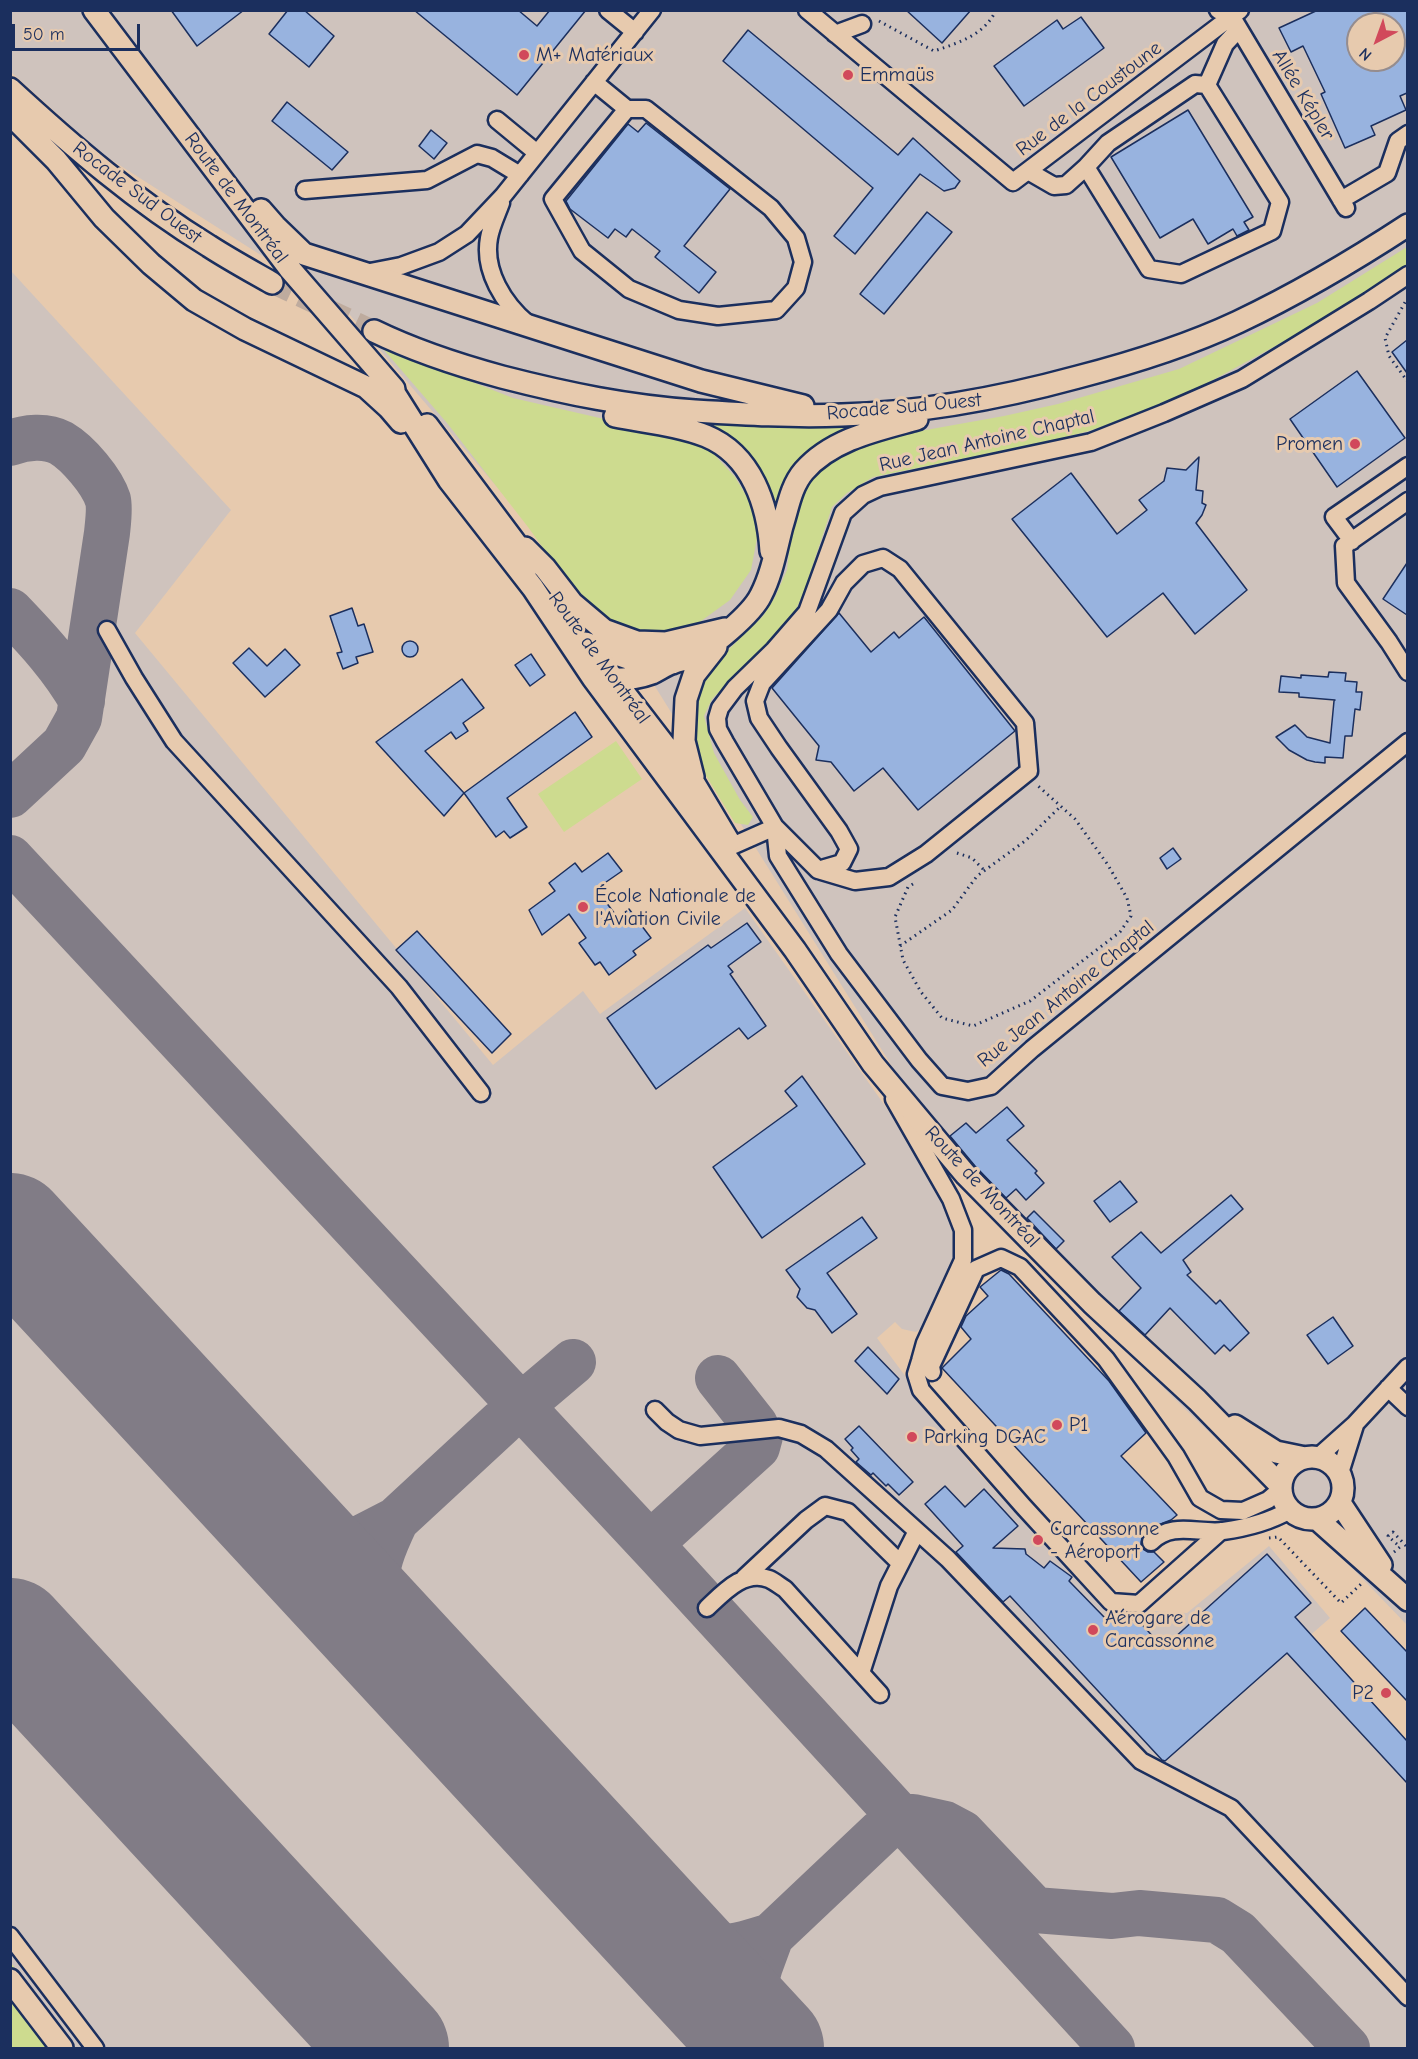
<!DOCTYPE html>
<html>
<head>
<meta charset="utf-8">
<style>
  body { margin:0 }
  #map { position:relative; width:1418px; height:2059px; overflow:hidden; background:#e7caae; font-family:"Comic Neue",sans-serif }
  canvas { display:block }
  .frame { position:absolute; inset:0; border:12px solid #1b2f5e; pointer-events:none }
  .north { position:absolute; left:1346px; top:12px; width:60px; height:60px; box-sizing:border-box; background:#e7caae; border:2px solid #958c8e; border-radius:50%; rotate:221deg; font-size:16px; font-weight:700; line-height:24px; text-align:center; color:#1b2f5e }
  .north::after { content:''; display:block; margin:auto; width:21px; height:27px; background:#d1495b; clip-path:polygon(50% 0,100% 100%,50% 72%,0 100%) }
  .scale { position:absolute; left:12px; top:24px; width:128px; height:27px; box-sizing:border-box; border:3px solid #1b2f5e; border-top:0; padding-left:8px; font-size:18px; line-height:21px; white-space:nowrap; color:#1b2f5e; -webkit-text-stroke:4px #e7caae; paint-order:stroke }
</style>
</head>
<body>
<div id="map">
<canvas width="1418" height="2059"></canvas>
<div class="frame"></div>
<div class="north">N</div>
<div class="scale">50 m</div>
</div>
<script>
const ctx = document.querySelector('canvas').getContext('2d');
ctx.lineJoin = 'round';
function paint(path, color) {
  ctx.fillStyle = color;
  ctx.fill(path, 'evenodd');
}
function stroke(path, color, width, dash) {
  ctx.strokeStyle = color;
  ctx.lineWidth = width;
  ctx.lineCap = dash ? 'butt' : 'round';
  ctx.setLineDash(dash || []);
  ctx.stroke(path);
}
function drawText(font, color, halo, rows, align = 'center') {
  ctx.font = font + ' "Comic Neue",sans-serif';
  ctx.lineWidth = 6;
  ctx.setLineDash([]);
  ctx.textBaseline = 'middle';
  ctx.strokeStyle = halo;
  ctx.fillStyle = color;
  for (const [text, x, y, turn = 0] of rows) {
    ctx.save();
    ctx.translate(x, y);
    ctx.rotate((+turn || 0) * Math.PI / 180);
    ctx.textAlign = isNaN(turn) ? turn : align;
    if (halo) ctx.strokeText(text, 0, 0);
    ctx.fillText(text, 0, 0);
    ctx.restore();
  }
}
paint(new Path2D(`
  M11 10 1407 11V1625L1355 1571 1185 1409 978 1204 621 632 344 308 102 154 11 72ZM1358 24H1394V60H1358Z
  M11 271 231 510 135 633 493 1065 583 991 600 1014 745 908 912 1144 953 1217 955 1260 925 1325 916 1332 902 1329 895 1322 877 1338 972 1466 1104 1608 1187 1613 1269 1546 1330 1618 1307 1638 1407 1744V2048H76L11 1963Z`), '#cfc3bd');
paint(new Path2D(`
  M1407 247V264L1387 280 1314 325 1202 386 1144 412 1089 431 1050 441 873 477 847 493 832 507 804 592 792 618 712 699 704 716 714 753 740 800 753 817 748 825 735 823 700 766 688 722 702 680 727 651 763 616 775 597 787 570 793 516 800 491 813 473 837 455 870 440 1004 416 1058 404 1179 369 1317 303Z
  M378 343 452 374 513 398 669 434 710 450 735 477 753 507 757 538 751 570 730 600 697 624 680 633 661 636 626 629 593 610 576 594 528 527 447 423Z
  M692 420 854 422 853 428C831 441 807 453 791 473 782 483 782 496 772 506Z
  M616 741 642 779 564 832 538 794Z
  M11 1963 76 2048H11Z`), '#cddb8f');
stroke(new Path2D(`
  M10 443C26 437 46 435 61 443 78 453 102 481 108 500 110 509 108 523 107 533L79 718 64 745 10 795
  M10 611C37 639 63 667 82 701
  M10 858 660 1555 1112 2048
  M274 1516 300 1531 324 1540 344 1541 361 1538 396 1520 502 1422 573 1362
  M396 1520C385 1543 372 1571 377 1598 381 1617 393 1637 402 1655
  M660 1555 657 1542 661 1534 757 1447 760 1436 755 1425 718 1378
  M658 1931C710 1952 718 1953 771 1936
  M768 2048 756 2023 754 2006V1987L760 1966 771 1936 881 1832 900 1817H913L945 1824 962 1833 1035 1910 1112 1916 1139 1913 1217 1920 1238 1933 1347 2048`), '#817c86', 46);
stroke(new Path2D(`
  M10 1231 766 2048
  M10 1636 391 2048`), '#817c86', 116);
const building = new Path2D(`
  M171 10H244L197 46Z
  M288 10H304L334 36 309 67 269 34Z
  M414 10H518L537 26 550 10H586L517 95Z
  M906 10H971L942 43Z
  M1318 10H1407V93L1400 96 1406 110 1371 126 1375 135 1345 148 1321 94 1325 92 1303 46 1291 52 1279 28ZM1358 24H1394V60H1358Z
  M1081 17 1104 48 1024 106 994 66 1057 20 1063 29Z
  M748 30 898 155 913 138 960 181 955 188 944 191 920 174 855 254 834 236 873 188 723 61Z
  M287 102 348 152 332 170 272 121Z
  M1188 110 1253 217 1244 222 1249 230 1237 236 1233 229 1208 244 1193 219 1160 238 1111 157Z
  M646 123 730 189 684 246 716 272 699 293 655 257 660 251 632 229 626 237 615 229 608 238 570 209 566 201 628 124 638 132Z
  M431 130 447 143 434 159 419 146Z
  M927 212 952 232 884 314 860 294Z
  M1407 340V373L1392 352Z
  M1357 371 1405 438 1337 487 1290 419Z
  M1199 457 1196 490 1203 491 1202 503 1206 505 1202 515 1196 523 1247 590 1195 634 1163 593 1107 637 1012 519 1071 473 1117 534 1147 510 1139 500 1164 481 1167 468 1186 470Z
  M1407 563V615L1383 599Z
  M352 608 358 626 364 624 373 652 356 657 358 663 343 669 337 653 342 652 330 616Z
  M839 613 871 652 894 632 899 638 924 617 1015 731 918 810 883 768 854 791 831 762 816 760 819 746 772 688Z
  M402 649a8 8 0 1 1 16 0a8 8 0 1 1-16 0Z
  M249 648 267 666 285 649 300 665 265 697 233 663Z
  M531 654 545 675 530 686 515 665Z
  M1329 672 1346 673 1345 681 1357 682 1356 692H1362L1360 710 1355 709 1352 736H1345L1343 758 1325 757V763L1315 762 1307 760 1289 750 1276 737 1295 725 1307 737 1330 743 1334 701 1335 700 1299 697V693L1279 692 1281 676 1301 678V675L1328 677Z
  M462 679 484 708 463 723 468 731 456 739 451 732 425 751 464 793 444 816 376 742Z
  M575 712 592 737 507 798 527 827 510 838 504 831 496 837 464 793Z
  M1173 848 1181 859 1167 869 1160 858Z
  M608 853 622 871 596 889 618 918 629 909 651 938 633 951 636 955 609 975 600 962 595 965 579 943 586 938 569 914 542 935 529 910 555 891 549 883 575 863 582 872Z
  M747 923 761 942 728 966 733 972 730 974 766 1026 748 1039 739 1028 656 1089 607 1018 708 945 711 948Z
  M417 931 511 1034 492 1053 396 950Z
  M802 1076 865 1164 762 1238 713 1167 797 1106 785 1091Z
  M1007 1107 1024 1126 1007 1140 1037 1171 1035 1173 1044 1183 1026 1200 1016 1189 1006 1198 975 1166 950 1136 966 1123 976 1133Z
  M1120 1181 1137 1202 1110 1222 1094 1201Z
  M1231 1195 1243 1209 1183 1260 1191 1272 1187 1275 1216 1304 1220 1300 1249 1333 1230 1351 1224 1345 1215 1354 1170 1308 1145 1335 1119 1311 1141 1288 1112 1257 1141 1232 1161 1253Z
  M1034 1211 1064 1241 1056 1249 1027 1218Z
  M862 1217 877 1238 827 1273 857 1314 832 1333 815 1310 807 1308 797 1297 800 1289 786 1270Z
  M1001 1270 1009 1274 1109 1381 1146 1433 1121 1456 1177 1515 1171 1520 1153 1527 1142 1538 1141 1544 1143 1549 1148 1552H1154L1164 1562 1141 1582 942 1368 971 1339 961 1327 966 1316 988 1296 980 1287Z
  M1333 1317 1353 1346 1328 1364 1307 1335Z
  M868 1347 899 1379 887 1394 855 1361Z
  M859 1426 913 1482 899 1495 888 1484 886 1486 873 1473 871 1475 856 1462 859 1459 851 1450 853 1448 845 1439Z
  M945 1486 965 1507 984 1489 1018 1526 993 1548 1025 1549 1026 1554 1044 1568 1050 1561 1072 1577 1069 1581 1104 1617 1139 1621 1163 1648 1267 1554 1311 1603 1295 1617 1407 1741V1783L1287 1653 1165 1761 1162 1760 1010 1596 1003 1602 956 1552 963 1546 925 1504Z
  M1365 1608 1407 1652V1701L1341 1631Z`);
paint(building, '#98b3df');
stroke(building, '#1b2f5e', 1.5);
stroke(new Path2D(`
  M272 283 374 331`), '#beab9e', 21, [21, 10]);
const minor = new Path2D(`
  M608 10 635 32
  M807 10 1013 182 1240 10
  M1218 10 1232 17 1346 208
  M835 34 862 24
  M594 82 627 109H646L771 208 796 238 803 262 796 288 776 310 718 316 679 310 629 289 582 251 553 199 627 109
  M1195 84 1207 85 1280 202 1272 231 1181 274 1149 269 1086 167 1108 143Z
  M1207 85 1225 44 1239 29
  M497 120 537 153
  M1028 171 1054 186 1066 185 1086 167
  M305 190 427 180 477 154 492 158 520 175
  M1341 200 1387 173 1398 141 1408 134
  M501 203C497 214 491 226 489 238 483 271 504 304 528 324
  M365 273 401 266 439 252 467 234 503 196 652 10
  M1408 275 1369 301 1242 379 1164 413 1091 442 880 487 863 495 843 513 807 612 774 650 735 688 720 708 717 718 718 729 725 742 775 827 778 856 839 954 919 1060 942 1086 968 1091 991 1086 1032 1049 1408 742
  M1408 501 1344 546 1346 583 1389 642 1408 672
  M1352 541 1334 517 1408 466
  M107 630 134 678 174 741 399 987 481 1093
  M775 827 818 870 855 881 889 877 926 854 1029 771 1025 723 900 569 883 558 863 564 844 583 829 610 762 683 755 701 759 718 779 748 839 831 849 849 842 863 818 870
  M732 846 775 827
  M894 1099 951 1199 963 1230V1260L925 1343 920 1361 916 1374 921 1390 1023 1506 1111 1602 1139 1604 1221 1531
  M932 1372 931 1366 976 1269 1001 1258 1020 1267 1106 1359 1176 1456 1200 1498 1221 1510 1243 1511 1268 1500 1281 1489
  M1388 1388 1408 1407
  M655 1410 667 1422 679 1430 700 1436 779 1428 801 1434 826 1449 948 1559 1141 1761 1231 1808 1408 1997
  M1318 1457 1355 1424 1408 1367
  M1340 1473 1355 1425
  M1151 1542C1172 1521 1198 1534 1223 1531 1245 1528 1271 1521 1290 1510
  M744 1578 806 1520 825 1506 848 1512 900 1563
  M707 1608C723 1593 744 1569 769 1579 774 1581 780 1586 785 1589L880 1694
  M861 1673 889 1586 917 1531
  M10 1936 95 2048`);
const major = new Path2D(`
  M94 10 289 268 394 389
  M10 89C72 146 137 202 209 246 229 259 251 271 272 283
  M10 114 56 160 104 218 151 264 194 300 245 329 366 387 389 408 401 422
  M261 210 275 226 304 254 701 381 803 406
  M374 331C415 351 458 365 502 377 568 394 627 406 695 411 744 414 793 417 842 415 922 413 1001 398 1078 377 1132 363 1187 346 1238 322 1297 294 1353 261 1408 225
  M386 380 449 480 533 588 593 678 795 950 873 1064 966 1175 1092 1303 1197 1400 1281 1486
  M615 416C645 422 678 425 706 436 752 455 768 505 771 551
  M427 425 531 564
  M525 548 545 568 572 603 604 630 637 642 666 643 725 629
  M585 643 631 659 671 663
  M588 646 695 785 729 842
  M603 679C619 680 636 679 652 673 659 670 665 665 672 663 678 660 684 660 690 658 709 650 752 614 761 595 772 574 776 549 782 526 788 507 791 486 804 471 832 439 877 430 917 419
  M693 777 684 741 686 699 694 675 716 647
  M1235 1426 1276 1452 1305 1458
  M1281 1488a31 31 0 1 1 62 0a31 31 0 1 1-62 0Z
  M1340 1503 1381 1565
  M1317 1519 1408 1600
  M10 1980 62 2048`);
stroke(minor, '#1b2f5e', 21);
stroke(major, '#1b2f5e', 26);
stroke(new Path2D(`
  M879 21 934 51C958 43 985 35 996 10
  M1408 297 1385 338 1389 356 1408 382
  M957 853 972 858 985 871
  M913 884 908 887 895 917 903 960 921 992 942 1018 973 1026 1030 1001 1120 932 1131 916 1127 898 1108 865 1075 819 1037 785
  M900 946 952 910 977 876 1025 841 1060 807
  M1269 1538 1278 1537 1341 1603 1361 1584
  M1394 1552 1400 1547 1388 1536 1393 1532 1408 1548`), '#1b2f5e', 3, [1.5, 4.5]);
stroke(minor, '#e7caae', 16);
stroke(major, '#e7caae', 21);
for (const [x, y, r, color] of [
  [524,55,6,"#d1495b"],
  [848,75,6,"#d1495b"],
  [1355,444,6,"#d1495b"],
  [583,907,6,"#d1495b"],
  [1057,1425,6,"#d1495b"],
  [912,1437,6,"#d1495b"],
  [1038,1540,6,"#d1495b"],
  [1093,1630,6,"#d1495b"],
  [1386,1693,6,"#d1495b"]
]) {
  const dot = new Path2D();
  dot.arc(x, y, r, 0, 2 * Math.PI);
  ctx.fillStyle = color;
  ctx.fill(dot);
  stroke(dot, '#e7caae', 2);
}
drawText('20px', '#1b2f5e', '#e7caae', [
  ["M+ Matériaux",536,55],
  ["Emmaüs",860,75],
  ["Promen",1343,444,"right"],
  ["École Nationale de",595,896],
  ["l'Aviation Civile",595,919],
  ["P1",1069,1425],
  ["Parking DGAC",924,1437],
  ["Carcassonne",1050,1529],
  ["- Aéroport",1050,1552],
  ["Aérogare de",1105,1618],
  ["Carcassonne",1105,1641],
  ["P2",1374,1693,"right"]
], 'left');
drawText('20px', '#1b2f5e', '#e7caae', [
  ["Allée Képler",1303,95,59],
  ["Rue de la Coustoune",1089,99,-37],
  ["Rocade Sud Ouest",137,193,37],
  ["Route de Montréal",236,198,53],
  ["Rocade Sud Ouest",904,407,-5],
  ["Rue Jean Antoine Chaptal",987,441,-13],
  ["Route de Montréal",599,658,54],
  ["Rue Jean Antoine Chaptal",1066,994,-39],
  ["Route de Montréal",982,1187,47]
]);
</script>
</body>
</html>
